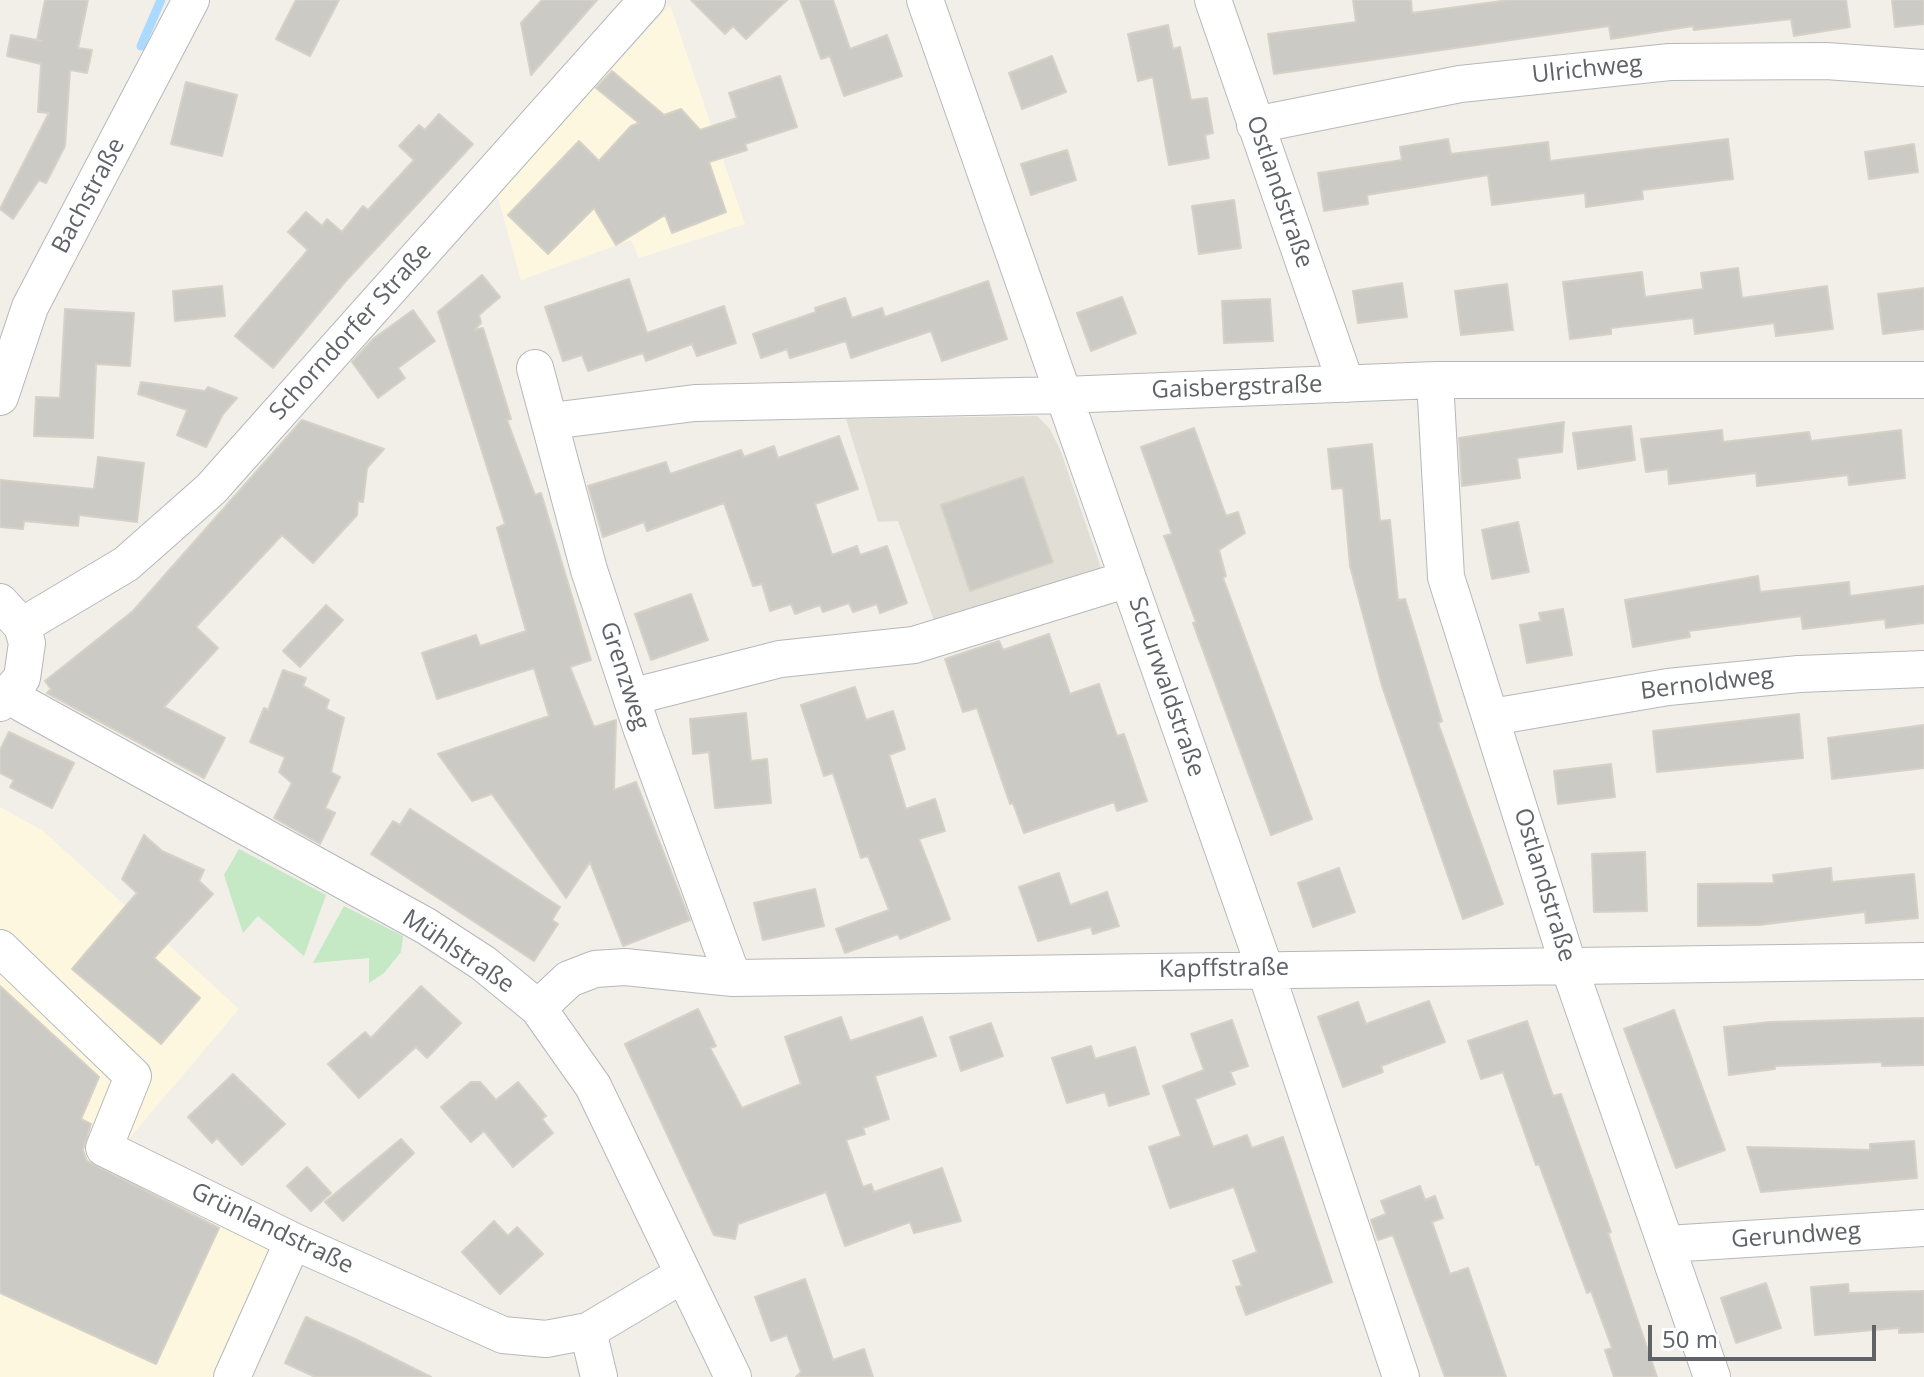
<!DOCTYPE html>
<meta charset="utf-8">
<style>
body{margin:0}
#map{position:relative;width:1924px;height:1377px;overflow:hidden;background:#f1efe8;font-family:"Open Sans",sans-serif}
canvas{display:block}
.scale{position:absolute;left:1648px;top:1325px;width:228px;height:36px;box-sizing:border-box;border:4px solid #5f6368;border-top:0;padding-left:10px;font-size:24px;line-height:28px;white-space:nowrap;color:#5f6368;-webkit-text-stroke:6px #fff;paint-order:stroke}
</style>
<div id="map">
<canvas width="1924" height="1377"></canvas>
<div class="scale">50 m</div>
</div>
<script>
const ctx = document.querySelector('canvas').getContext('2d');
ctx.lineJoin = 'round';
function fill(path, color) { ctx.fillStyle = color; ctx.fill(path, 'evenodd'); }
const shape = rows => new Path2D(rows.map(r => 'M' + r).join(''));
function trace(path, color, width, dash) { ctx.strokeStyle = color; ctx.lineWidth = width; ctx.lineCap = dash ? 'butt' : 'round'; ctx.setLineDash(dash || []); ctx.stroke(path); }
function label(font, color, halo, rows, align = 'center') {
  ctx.font = font + ' "Open Sans",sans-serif'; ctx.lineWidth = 8; ctx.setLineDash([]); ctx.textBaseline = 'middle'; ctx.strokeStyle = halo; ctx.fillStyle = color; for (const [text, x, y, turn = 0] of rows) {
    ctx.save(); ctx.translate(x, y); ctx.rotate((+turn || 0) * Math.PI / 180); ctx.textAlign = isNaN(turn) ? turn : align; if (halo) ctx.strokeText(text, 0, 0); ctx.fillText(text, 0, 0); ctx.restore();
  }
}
const commercial = shape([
 [670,5,745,224,639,258,631,240,521,280,497,194],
 [0,807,43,831,239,1009,127,1141,314,1230,244,1377,0,1377]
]);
const education = shape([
 [1037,416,1050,429,1061,452,1101,568,935,623,898,521,878,522,846,419]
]);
const green = shape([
 [239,849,326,895,304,956,258,916,243,933,224,875],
 [344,906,403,936,401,952,384,973,369,983,369,958,313,963]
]);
const stream = shape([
 [141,46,161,0]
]);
const building = shape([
 [45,0,88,0,78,48,92,50,87,73,70,70,65,146,46,183,39,180,13,219,0,209,49,113,38,112,41,64,7,56,11,35,42,41,37,40,45,0],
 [296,0,339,0,310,56,276,39,296,0],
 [542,0,597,0,531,75,521,23,542,0],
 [691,0,787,0,746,39,733,26,725,34,691,0],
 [800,0,833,0,850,49,887,35,902,76,844,96,830,56,821,59,800,0],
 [1353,0,1411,0,1412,13,1509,0,1846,0,1850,27,1794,36,1791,19,1694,30,1693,26,1611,39,1609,26,1274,74,1268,34,1356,22,1353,0],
 [1892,0,1924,0,1924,24,1895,27,1892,0],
 [1168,25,1173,49,1180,47,1191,100,1207,98,1213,133,1205,135,1209,158,1169,165,1153,77,1138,81,1128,34,1168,25],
 [1052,56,1066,92,1022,109,1009,73,1052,56],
 [612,71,664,115,681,109,700,130,737,118,729,93,780,76,797,127,745,144,747,150,709,162,726,212,672,233,665,215,616,245,594,208,548,254,508,215,579,141,599,161,631,126,639,123,596,88,612,71],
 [186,82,237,95,222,156,171,144,186,82],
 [439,114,473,144,345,282,273,368,235,336,308,250,288,232,306,212,322,226,327,219,342,232,363,206,368,210,414,160,399,146,419,125,425,130,439,114],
 [1448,139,1451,154,1548,142,1550,161,1728,139,1733,179,1642,190,1643,199,1586,207,1585,193,1492,205,1488,175,1367,195,1368,204,1324,211,1318,173,1402,160,1400,147,1448,139],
 [1914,144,1918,172,1869,179,1865,152,1914,144],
 [1067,150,1076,180,1031,195,1021,164,1067,150],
 [1234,200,1241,248,1199,254,1192,206,1234,200],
 [1738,268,1742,298,1827,286,1833,329,1776,336,1774,323,1695,334,1693,318,1611,328,1611,334,1570,339,1563,282,1642,272,1645,297,1703,289,1701,273,1738,268],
 [482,275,500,297,479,315,481,323,474,330,483,328,511,419,507,420,535,495,541,493,591,660,570,667,594,727,616,720,614,790,636,782,690,920,623,946,590,862,566,898,492,794,472,801,438,754,549,716,534,668,437,699,422,653,476,635,480,646,526,631,497,528,505,524,438,312,482,275],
 [629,279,647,333,724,306,736,343,697,356,692,344,646,361,643,353,588,371,582,355,563,361,545,307,629,279],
 [988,281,1007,339,942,361,931,331,851,358,846,341,790,358,787,349,761,358,753,334,816,312,815,308,845,298,852,318,882,308,885,317,988,281],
 [1402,283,1407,317,1358,323,1353,291,1402,283],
 [1507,284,1513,330,1461,335,1455,291,1507,284],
 [222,286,225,316,175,321,173,291,222,286],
 [1924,288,1924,329,1883,334,1878,294,1924,288],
 [1122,297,1136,333,1091,351,1077,313,1122,297],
 [1270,299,1273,341,1224,343,1222,301,1270,299],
 [65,309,134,313,130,366,96,364,93,438,34,436,36,397,60,398,65,309],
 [413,310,435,341,398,368,405,378,378,398,352,362,373,339,413,310],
 [141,382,205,391,208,387,237,398,223,414,206,447,177,435,187,410,138,394,141,382],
 [302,420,384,449,367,468,363,502,358,501,357,515,313,563,282,535,196,627,218,648,164,707,225,738,204,778,47,693,51,689,45,681,133,611,302,420],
 [1564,422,1562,452,1517,458,1520,478,1462,486,1459,438,1564,422],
 [1631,426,1635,460,1578,469,1573,433,1631,426],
 [1194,428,1226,516,1238,512,1245,533,1219,550,1226,576,1223,578,1312,819,1271,835,1193,623,1196,622,1164,536,1172,534,1141,447,1194,428],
 [1722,430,1723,442,1809,432,1811,441,1901,430,1905,478,1849,485,1848,475,1757,486,1756,473,1669,484,1668,469,1646,472,1641,439,1722,430],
 [839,436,858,489,815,504,832,555,857,546,860,555,887,546,907,603,880,613,877,604,853,612,849,603,823,612,820,605,795,614,791,604,770,611,762,584,753,586,724,503,647,531,644,522,603,537,588,486,666,462,670,474,741,450,744,457,774,446,778,458,839,436],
 [1372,444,1380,521,1390,520,1398,600,1405,599,1442,721,1438,723,1503,904,1463,919,1382,686,1350,566,1343,488,1332,489,1328,449,1372,444],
 [98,457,144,463,137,522,79,515,78,526,24,521,23,529,0,527,0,480,94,489,98,457],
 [1023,477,1053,562,970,591,941,505,1023,477],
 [1518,522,1529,572,1492,579,1482,530,1518,522],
 [1758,576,1760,592,1849,582,1850,596,1924,586,1924,623,1886,628,1885,619,1803,629,1801,616,1689,631,1690,637,1633,647,1625,600,1758,576],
 [691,594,708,640,651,660,635,614,691,594],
 [326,605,343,620,300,667,283,651,326,605],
 [1563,609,1572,655,1527,663,1520,625,1541,621,1539,613,1563,609],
 [1049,634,1070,694,1099,684,1117,736,1124,734,1147,801,1117,811,1114,802,1024,833,1013,803,1010,804,977,708,963,712,945,659,999,641,1003,650,1049,634],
 [283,670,306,678,303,686,329,700,326,709,344,718,331,772,340,777,325,808,335,813,320,844,274,818,292,783,279,772,285,757,250,742,264,708,268,710,283,670],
 [855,687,866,720,893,711,905,749,889,755,906,809,935,799,945,831,919,839,950,919,900,939,898,934,845,953,836,929,889,910,868,856,861,858,833,773,824,776,801,705,855,687],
 [746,713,751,761,767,759,771,803,715,808,709,752,693,754,690,719,746,713],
 [1799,714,1803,758,1657,772,1653,731,1799,714],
 [1924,725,1924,768,1832,779,1828,738,1924,725],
 [9,732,74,763,52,808,10,787,14,780,0,773,0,750,9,732],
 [1611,764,1615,797,1558,804,1554,771,1611,764],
 [410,809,560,907,552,920,558,924,534,961,371,854,393,821,400,825,410,809],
 [144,835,162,851,204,870,199,881,213,894,154,958,200,998,161,1044,72,969,137,893,122,879,144,835],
 [1645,852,1647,911,1594,912,1592,854,1645,852],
 [1339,868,1355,912,1313,927,1298,883,1339,868],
 [1831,868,1832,882,1914,874,1918,918,1866,923,1865,912,1759,925,1698,926,1698,884,1774,883,1773,875,1831,868],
 [1059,873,1070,905,1107,892,1119,926,1093,934,1091,927,1038,941,1019,887,1059,873],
 [815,889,824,926,763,940,754,903,815,889],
 [0,986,99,1077,81,1119,91,1124,83,1150,87,1161,219,1228,156,1364,0,1293,0,986],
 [421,986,461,1023,427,1058,416,1047,359,1098,328,1064,365,1032,371,1038,421,986],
 [1429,1001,1445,1042,1381,1066,1383,1072,1343,1087,1318,1017,1358,1002,1366,1024,1429,1001],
 [698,1009,716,1046,710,1048,742,1108,801,1084,785,1037,841,1017,850,1041,922,1017,936,1056,875,1076,889,1119,863,1128,865,1134,846,1140,863,1187,871,1184,874,1192,942,1168,961,1221,914,1233,910,1222,845,1246,826,1192,738,1224,735,1239,714,1235,625,1044,698,1009],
 [1674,1010,1725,1150,1676,1168,1624,1029,1674,1010],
 [1924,1018,1924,1065,1882,1066,1882,1062,1775,1066,1775,1069,1729,1075,1724,1027,1770,1022,1924,1018],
 [1232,1020,1248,1066,1230,1072,1235,1084,1195,1099,1213,1147,1247,1135,1252,1148,1283,1137,1332,1282,1246,1315,1236,1287,1242,1286,1233,1261,1257,1252,1234,1187,1170,1208,1149,1147,1181,1136,1163,1086,1204,1070,1191,1034,1232,1020],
 [1527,1021,1553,1096,1561,1094,1611,1232,1608,1233,1657,1377,1614,1377,1605,1350,1612,1348,1591,1291,1587,1293,1539,1164,1536,1165,1503,1072,1481,1079,1468,1041,1527,1021],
 [991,1023,1003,1056,961,1071,950,1037,991,1023],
 [1091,1046,1095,1059,1135,1047,1149,1094,1109,1106,1105,1092,1067,1103,1052,1058,1091,1046],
 [233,1074,285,1124,242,1165,217,1138,212,1143,188,1117,233,1074],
 [471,1082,480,1082,496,1100,518,1082,546,1116,542,1119,553,1133,513,1167,484,1131,471,1142,441,1107,471,1082],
 [401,1139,414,1153,343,1221,325,1202,401,1139],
 [1914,1141,1917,1178,1761,1192,1747,1147,1870,1150,1870,1144,1914,1141],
 [307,1167,331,1193,311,1211,287,1186,307,1167],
 [1420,1186,1425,1200,1435,1196,1443,1218,1432,1222,1450,1274,1468,1268,1506,1377,1445,1377,1393,1235,1378,1240,1371,1220,1386,1214,1381,1201,1420,1186],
 [494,1221,508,1236,517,1227,543,1254,500,1294,462,1252,494,1221],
 [805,1279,833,1360,864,1349,873,1377,796,1377,801,1372,787,1335,771,1341,755,1297,805,1279],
 [1766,1283,1781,1328,1736,1343,1721,1298,1766,1283],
 [1848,1284,1849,1293,1924,1291,1924,1332,1899,1333,1899,1328,1815,1335,1811,1287,1848,1284],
 [306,1317,353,1338,431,1377,315,1377,285,1363,306,1317]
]);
const minor = shape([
 [925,0,1265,969,1401,1377],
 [1213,0,1346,384],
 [1255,125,1460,84,1670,62,1826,61,1924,68],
 [535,368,589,570,642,730,733,978],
 [1435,380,1446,577,1568,964,1712,1377],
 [0,397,30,307,191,0],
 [551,421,695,403,1064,395,1435,380,1924,380],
 [0,602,22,626,27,643,22,678,0,703],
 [22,626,126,564,211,489,647,0],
 [12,693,23,704,426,926,483,963,538,1008,593,1086,733,1377],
 [631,697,780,659,914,645,1128,579],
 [1492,717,1668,687,1799,674,1924,669],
 [0,948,133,1076,104,1148,293,1241,503,1335,546,1339,588,1331,682,1275],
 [538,1008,569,979,595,969,625,967,733,978,1924,961],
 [1667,1244,1924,1228],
 [588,1331,599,1377],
 [232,1377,293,1241]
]);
const streetNames = [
 ["Ulrichweg",1587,70,-6],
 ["Ostlandstraße",1279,192,71],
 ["Bachstraße",89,196,-62],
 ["Schorndorfer Straße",351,332,-48],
 ["Gaisbergstraße",1237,388,-2],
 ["Grenzweg",624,676,72],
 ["Bernoldweg",1707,684,-7],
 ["Schurwaldstraße",1166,687,71],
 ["Ostlandstraße",1544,885,73],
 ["Mühlstraße",458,952,34],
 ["Kapffstraße",1224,969,-1],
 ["Grünlandstraße",272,1229,26],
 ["Gerundweg",1796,1236,-4]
];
fill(commercial, '#fef7e0');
fill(education, '#e1ded6');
fill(green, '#c5e8c5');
trace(stream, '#aadaff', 9);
fill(building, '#cccac5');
trace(building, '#d6d1c6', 2);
trace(minor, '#b5b8bc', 38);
trace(minor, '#fff', 36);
label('24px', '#5f6368', '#fff', streetNames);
</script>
